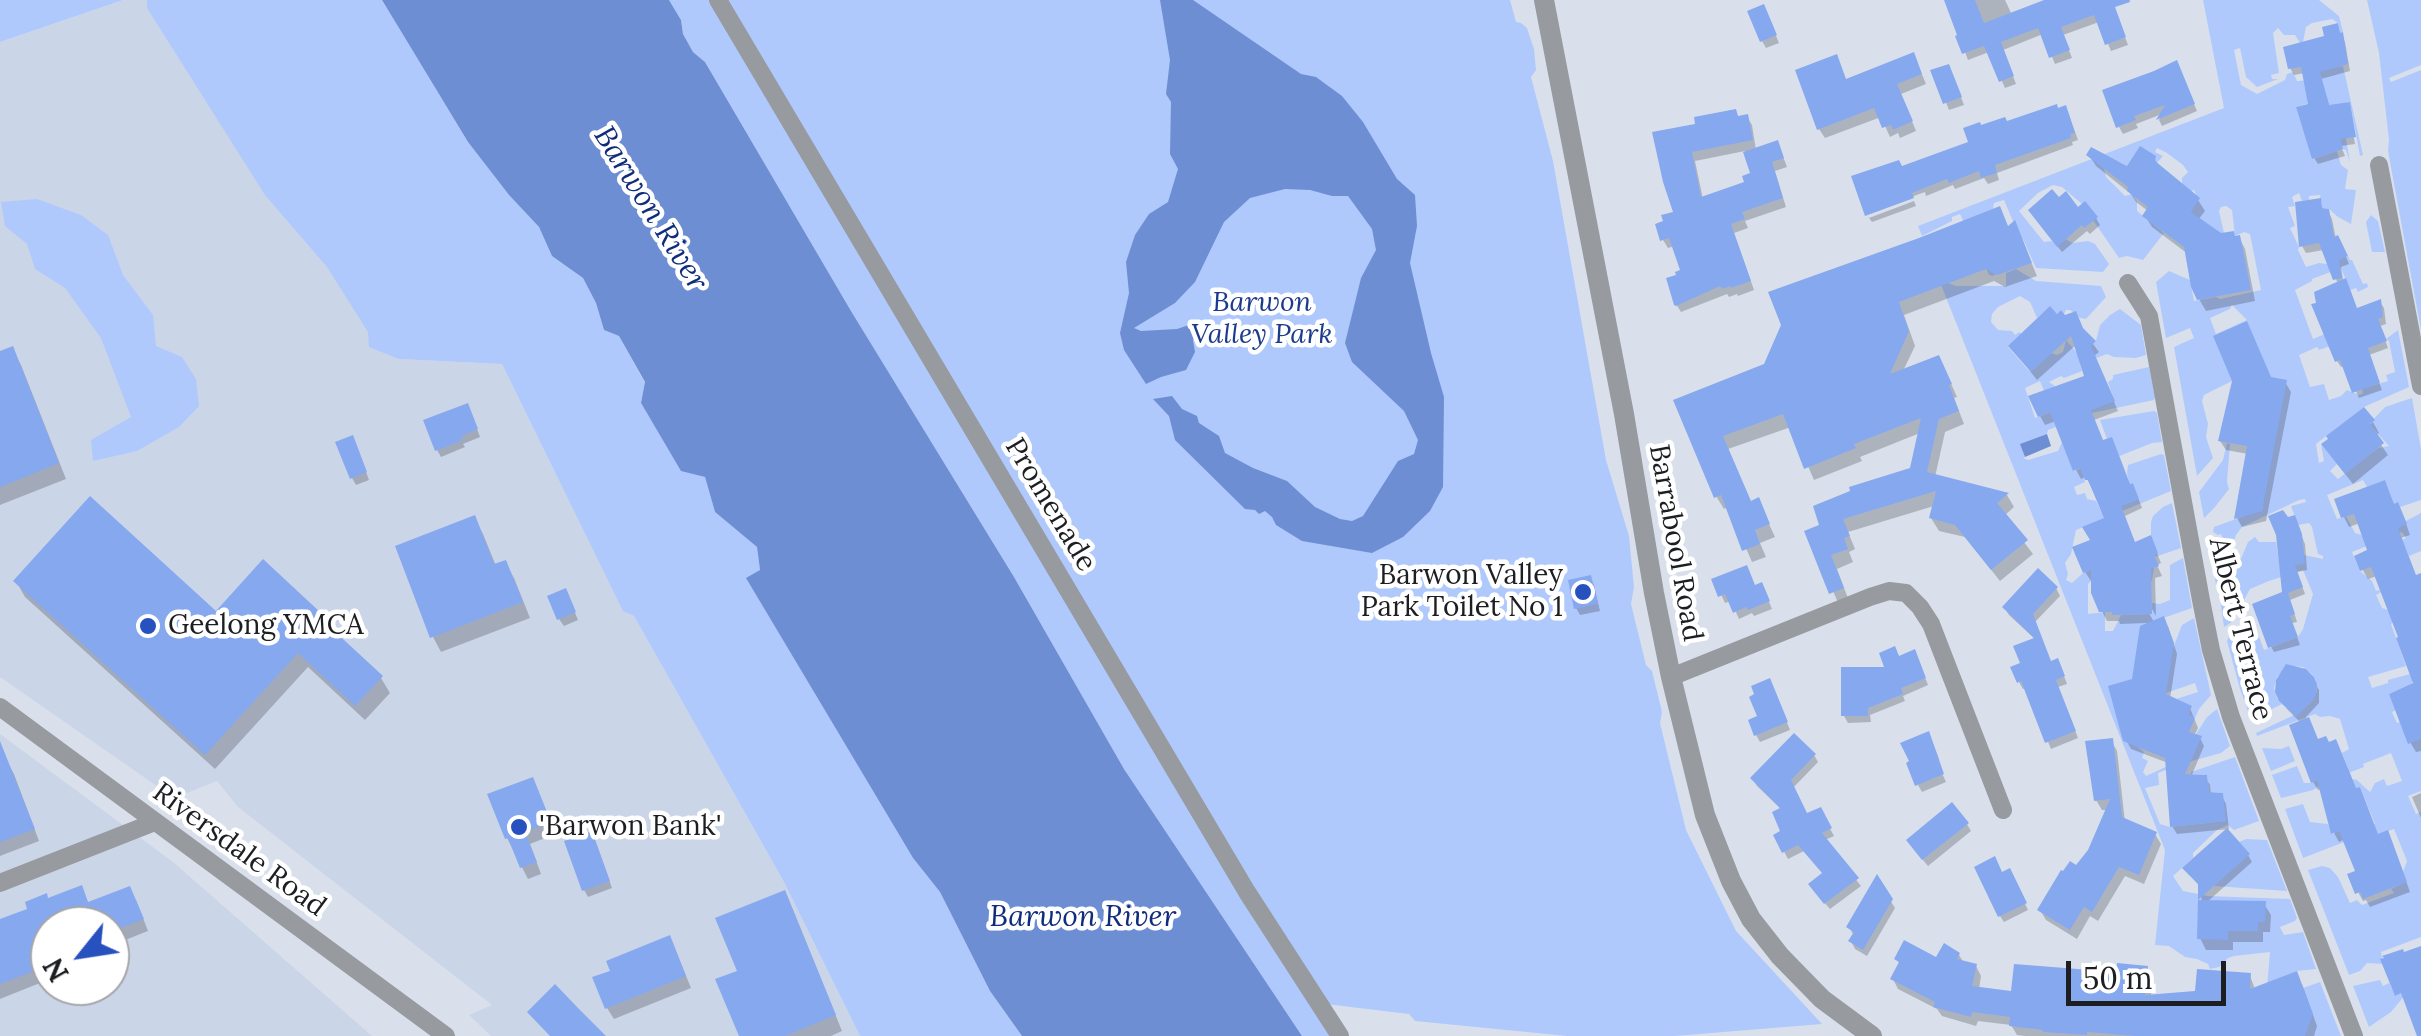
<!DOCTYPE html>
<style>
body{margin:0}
#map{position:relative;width:2421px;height:1036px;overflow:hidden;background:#d9e0ec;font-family:Lora,serif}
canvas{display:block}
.north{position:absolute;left:30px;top:906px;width:100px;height:100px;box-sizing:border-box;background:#fff;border:2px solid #a4a5a7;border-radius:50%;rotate:240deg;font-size:28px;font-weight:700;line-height:40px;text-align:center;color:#1c1e22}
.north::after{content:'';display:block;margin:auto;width:35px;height:45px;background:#2751bf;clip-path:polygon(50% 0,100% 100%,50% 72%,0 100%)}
.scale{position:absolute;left:2066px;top:961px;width:160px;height:45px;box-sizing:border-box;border:5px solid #1c1e22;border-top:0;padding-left:12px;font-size:30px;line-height:35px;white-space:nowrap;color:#1c1e22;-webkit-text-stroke:8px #fff;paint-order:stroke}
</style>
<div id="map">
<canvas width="2421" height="1036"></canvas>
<div class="north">N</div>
<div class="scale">50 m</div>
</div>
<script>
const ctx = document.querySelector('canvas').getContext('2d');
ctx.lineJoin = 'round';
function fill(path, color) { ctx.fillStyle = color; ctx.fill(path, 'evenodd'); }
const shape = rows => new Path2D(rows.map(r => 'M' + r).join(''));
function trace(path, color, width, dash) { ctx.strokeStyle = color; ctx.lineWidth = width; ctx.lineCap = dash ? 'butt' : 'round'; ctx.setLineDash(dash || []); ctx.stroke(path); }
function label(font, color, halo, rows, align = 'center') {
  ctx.font = font + ' Lora,serif'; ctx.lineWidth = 9; ctx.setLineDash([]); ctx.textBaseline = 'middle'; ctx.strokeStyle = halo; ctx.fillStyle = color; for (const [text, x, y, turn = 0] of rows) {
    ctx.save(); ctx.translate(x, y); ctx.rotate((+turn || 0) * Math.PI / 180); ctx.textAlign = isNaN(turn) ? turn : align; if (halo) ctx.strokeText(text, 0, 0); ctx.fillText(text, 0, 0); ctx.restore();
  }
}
const built = shape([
 [123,0,152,0,399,359,502,364,623,610,634,616,784,882,860,1036,491,1036,469,1015,492,1005,238,807,217,781,174,798,0,677,0,42],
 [0,734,173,862,372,1036,0,1036],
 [50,926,110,926,110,986,50,986]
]);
const green = shape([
 [0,0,123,0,0,42],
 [147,0,382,0,468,142,509,195,539,227,552,256,583,278,596,303,604,330,619,336,645,383,641,403,681,470,705,477,715,512,757,547,760,570,747,579,913,858,940,892,990,991,1022,1036,860,1036,784,882,634,616,623,611,502,364,399,359,369,347,368,332,327,267,265,195,147,8],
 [669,0,1510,0,1516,22,1521,23,1527,28,1534,49,1536,70,1531,77,1553,161,1606,460,1629,536,1634,587,1631,604,1646,665,1652,671,1662,712,1660,723,1686,830,1736,931,1822,1024,1675,1036,1567,1036,1415,1021,1409,1014,1309,1002,1332,1036,1302,1036,1124,769,1014,577,851,311,705,62,693,52,683,34,681,20],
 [2203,0,2319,0,2339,16,2343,32,2340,33,2338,23,2332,19,2312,23,2306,27,2303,42,2300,43,2295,35,2284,35,2278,28,2273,33,2279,73,2271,75,2272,79,2278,79,2257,87,2246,77,2240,48,2234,50,2241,85,2257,94,2285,80,2287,74,2293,72,2297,81,2312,80,2312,72,2343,66,2363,155,2360,156,2350,102,2340,104,2350,162,2346,150,2343,149,2340,140,2341,133,2326,98,2296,107,2313,159,2337,151,2341,165,2348,170,2345,189,2356,190,2351,224,2338,217,2329,209,2322,208,2320,195,2309,196,2309,200,2302,201,2299,193,2292,197,2295,206,2288,207,2295,226,2290,228,2299,247,2298,250,2306,267,2319,263,2327,264,2348,256,2350,260,2352,260,2363,284,2367,283,2368,287,2358,292,2356,288,2350,290,2341,268,2312,279,2312,281,2295,290,2313,339,2327,333,2361,335,2319,350,2317,347,2299,355,2310,387,2324,384,2329,400,2341,396,2347,390,2359,395,2363,393,2362,389,2388,381,2386,375,2395,372,2389,341,2386,339,2398,330,2409,387,2364,407,2316,444,2319,463,2324,461,2321,444,2337,464,2330,471,2338,479,2378,448,2389,446,2369,424,2385,407,2412,398,2421,449,2421,500,2400,507,2398,503,2394,504,2385,480,2367,487,2363,480,2327,495,2337,519,2346,516,2355,533,2362,535,2406,521,2421,513,2421,551,2409,556,2402,540,2406,538,2402,532,2352,552,2360,571,2372,581,2376,591,2380,590,2381,592,2376,595,2382,608,2388,610,2394,622,2391,624,2406,666,2368,677,2372,688,2388,683,2388,680,2421,671,2411,684,2389,694,2396,710,2392,712,2397,723,2400,722,2421,739,2421,791,2408,796,2416,814,2421,812,2421,937,2381,952,2383,964,2367,963,2360,971,2349,975,2308,870,2322,866,2330,868,2338,877,2350,903,2357,900,2362,905,2394,893,2391,889,2406,882,2403,872,2407,861,2394,829,2367,838,2365,834,2303,858,2285,809,2303,804,2310,822,2328,824,2332,834,2356,824,2360,831,2375,824,2360,787,2340,794,2352,779,2357,780,2370,792,2375,783,2384,779,2387,786,2402,781,2391,753,2363,764,2364,767,2320,784,2320,786,2313,790,2281,798,2272,775,2297,766,2304,783,2310,783,2348,768,2342,753,2349,749,2340,719,2330,716,2320,717,2315,714,2257,736,2256,733,2294,715,2296,709,2307,706,2312,701,2317,691,2316,680,2312,674,2303,667,2292,666,2285,669,2277,677,2274,688,2277,698,2282,704,2266,712,2259,720,2252,722,2240,689,2227,641,2229,636,2252,618,2264,650,2298,637,2303,629,2313,594,2303,570,2269,581,2250,589,2232,622,2224,627,2220,599,2228,590,2248,542,2255,537,2259,542,2276,542,2280,568,2304,563,2304,555,2323,559,2323,556,2318,554,2312,527,2309,523,2298,525,2291,506,2306,502,2305,499,2299,500,2242,527,2236,535,2223,573,2216,585,2210,547,2219,545,2223,539,2221,534,2218,535,2213,532,2214,527,2263,509,2263,504,2232,381,2204,395,2202,401,2208,424,2206,437,2213,458,2197,476,2174,347,2194,338,2190,328,2166,338,2156,282,2169,271,2190,280,2194,301,2216,297,2220,299,2261,290,2250,234,2244,232,2235,236,2232,210,2226,206,2221,207,2219,211,2224,233,2222,234,2179,215,2195,200,2196,194,2194,190,2189,192,2182,187,2182,178,2188,172,2183,165,2167,153,2157,148,2155,152,2163,156,2157,163,2127,166,2118,161,2108,164,2104,168,2106,177,2125,196,2132,194,2137,202,2137,211,2164,233,2143,260,2127,256,2119,258,2082,204,2062,187,2053,185,2038,193,2019,211,2044,242,2052,241,2057,246,2066,239,2072,243,2088,241,2095,244,2109,264,2103,272,2036,268,2023,239,2021,240,2004,200,1994,203,1993,209,1974,217,1996,274,1993,276,1989,275,1960,214,1952,217,1952,221,1922,236,1918,226,2224,108],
 [2232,305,2247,320,2216,334,2210,318,2230,309],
 [2367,0,2421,0,2421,65,2389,78,2391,82,2421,70,2421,330,2388,151,2389,140,2379,53],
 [37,199,81,215,108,235,123,275,153,315,156,346,182,357,196,379,199,406,179,427,137,451,93,461,91,440,131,417,101,338,65,288,35,269,27,244,5,226,1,202],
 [2371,215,2378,221,2385,252,2372,252,2366,222],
 [1936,260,1948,283,1956,286,2006,286,2006,273,2016,269,2036,281,2101,286,2106,297,2086,319,2080,318,2070,310,2066,310,2064,314,2061,310,2057,314,2050,307,2037,318,2030,302,2020,296,1998,307,1992,314,1991,322,1998,330,2012,331,2015,335,2019,332,2022,334,2008,347,2030,372,2051,353,2057,355,2063,352,2066,340,2079,355,2096,341,2100,325,2110,315,2120,309,2141,325,2146,355,2136,358,2114,357,2107,354,2080,364,2082,371,2064,378,2061,376,2049,382,2058,388,2048,401,2040,381,2025,388,2035,418,2051,412,2055,423,2114,400,2108,382,2113,379,2113,375,2149,367,2155,397,2154,400,2092,413,2048,430,2047,434,2021,444,2025,457,2023,458,2028,460,2058,451,2062,442,2074,471,2118,454,2107,439,2100,420,2154,411,2157,413,2162,442,2152,443,2082,471,2085,482,2074,487,2077,495,2085,493,2087,499,2096,501,2102,513,2139,499,2133,483,2129,484,2127,473,2128,465,2161,454,2164,455,2171,491,2076,530,2071,554,2065,563,2068,574,2066,580,2072,583,2083,573,2099,567,2154,568,2152,581,2112,582,2092,580,2088,584,2088,614,2105,612,2105,631,2113,631,2121,615,2151,614,2152,603,2160,604,2170,600,2170,565,2183,558,2192,608,2146,624,2153,643,2173,648,2182,625,2194,618,2211,695,2199,709,2195,718,2188,715,2191,706,2176,699,2198,692,2195,683,2163,694,2138,747,2144,752,2142,758,2148,761,2143,772,2146,776,2170,765,2196,734,2207,717,2217,709,2230,746,2221,753,2181,764,2158,773,2159,785,2145,788,2160,824,2170,827,2225,821,2223,793,2209,792,2207,775,2191,774,2191,772,2235,757,2259,821,2234,830,2228,825,2217,830,2193,853,2193,858,2173,876,2183,891,2208,896,2290,899,2297,918,2295,921,2280,927,2284,935,2303,932,2316,969,2297,971,2277,979,2305,994,2303,988,2320,982,2341,1036,2263,1036,2270,952,2234,956,2228,958,2219,967,2210,969,2208,964,2197,959,2185,957,2169,946,2155,945,2165,850,1932,262],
 [2227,443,2230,444,2227,482,2229,489,2215,507,2204,518,2199,492,2223,460],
 [2172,503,2181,548,2155,557,2151,535,2151,522,2153,516,2163,507],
 [2289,746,2295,761,2271,771,2262,748,2281,749],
 [2246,839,2267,840,2287,891,2214,886,2249,854,2239,842],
 [2380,980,2383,986,2389,983,2395,995,2411,988,2391,1012,2369,1027,2353,986]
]);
const water = shape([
 [382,0,669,0,681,20,683,34,693,52,705,62,851,311,1014,577,1124,769,1302,1036,1022,1036,990,991,940,892,913,858,746,578,760,570,757,547,715,512,705,477,681,471,641,403,645,382,619,336,604,330,596,303,583,278,552,256,539,227,509,195,468,142],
 [1160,0,1193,0,1301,74,1316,77,1342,96,1363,122,1397,179,1415,195,1417,226,1410,263,1431,353,1444,397,1443,487,1430,511,1403,537,1372,553,1302,541,1276,525,1272,517,1265,511,1259,514,1255,510,1245,509,1175,440,1169,416,1153,399,1172,396,1182,409,1197,416,1199,423,1219,436,1225,453,1253,468,1287,481,1315,507,1340,519,1352,521,1363,516,1398,461,1414,454,1418,440,1404,411,1352,362,1345,343,1361,278,1376,250,1372,229,1348,196,1332,196,1310,190,1285,189,1250,198,1224,222,1195,282,1175,303,1134,328,1141,331,1177,329,1192,324,1198,333,1193,340,1195,352,1186,370,1161,377,1146,384,1124,350,1120,333,1129,293,1126,262,1135,235,1149,214,1168,202,1178,169,1170,154,1171,102,1166,94,1170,60],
 [2047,434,2051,446,2025,457,2020,444]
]);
const shadow = shape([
 [1946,0,2005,0,2012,15,2051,0,2131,0,2114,7,2128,45,2111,51,2099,22,2063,35,2072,58,2055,64,2043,34,2003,50,2016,84,2005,88,1989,52,1968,60],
 [1767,14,1779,43,1766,48,1762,41],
 [2337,26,2345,42,2350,71,2321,79,2330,108,2349,105,2351,109,2349,109,2355,144,2341,146,2345,156,2318,164,2314,158,2310,106,2305,73,2294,75,2290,68,2327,38],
 [1918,65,1926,84,1901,94,1916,131,1900,138,1898,133,1890,137,1881,117,1825,138,1819,129,1846,81],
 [2180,70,2197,111,2162,126,2159,120,2162,114,2136,124,2138,128,2123,134,2119,127],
 [1934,72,1952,74,1964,105,1949,110],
 [2069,115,2078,140,2072,142,2073,145,1997,173,1999,180,1988,184,1984,178,1955,189,1953,185,1926,196,1925,192,1867,213,1902,169,1971,143,2006,124],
 [1747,117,1752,125,1756,150,1781,151,1787,167,1775,171,1786,207,1745,221,1748,228,1734,233,1754,290,1738,296,1737,294,1729,297,1727,294,1681,312,1676,304,1684,272,1675,246,1668,248,1663,240,1676,213,1655,134],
 [1745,151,1753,174,1747,183,1703,199,1695,161],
 [2089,155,2128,169,2154,158,2160,169,2198,200,2205,211,2198,220,2221,236,2239,237,2245,249,2255,301,2206,311,2199,299,2188,254,2152,227,2145,216,2148,211,2136,202,2131,194,2096,166],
 [1914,201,1916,206,1872,222,1869,218],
 [2319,201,2324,211,2328,211,2332,219,2336,239,2341,245,2349,264,2341,267,2343,279,2357,311,2380,302,2384,308,2386,324,2380,326,2388,348,2369,355,2382,390,2359,398,2345,366,2341,367,2337,361,2338,284,2324,250,2306,253,2302,246],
 [2078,210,2096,218,2100,225,2090,234,2087,231,2062,252,2035,217],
 [2015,224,2037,276,2005,287,1994,281,1904,315,1915,346,1903,371,1945,370,1957,397,1954,398,1964,424,1945,432,1935,477,2007,495,2014,507,2004,516,2033,554,2000,581,1965,537,1939,531,1931,518,1934,506,1848,532,1855,549,1849,552,1853,562,1837,569,1849,601,1839,605,1808,532,1912,470,1920,433,1860,457,1862,461,1814,480,1791,427,1728,449,1751,503,1758,500,1775,537,1760,543,1766,557,1752,562,1728,507,1724,509,1716,496,1677,401,1766,366],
 [2084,332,2099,352,2094,356,2118,411,2094,420,2103,443,2137,495,2142,508,2125,516,2135,544,2155,548,2161,563,2157,565,2162,576,2155,578,2156,616,2148,602,2144,604,2154,622,2168,626,2177,654,2170,699,2190,708,2198,728,2194,736,2200,738,2204,746,2191,777,2205,777,2210,785,2211,795,2222,796,2226,804,2229,829,2177,834,2172,826,2168,763,2131,749,2126,740,2143,627,2147,623,2120,624,2119,621,2107,621,2102,611,2094,580,2091,581,2085,572,2094,542,2108,520,2086,477,2081,479,2076,470,2056,421,2045,425,2040,416,2087,377,2076,345,2037,380,2011,347],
 [12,349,21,365,66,479,0,505,0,354],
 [2285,382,2291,392,2266,521,2242,527,2237,518,2248,454,2226,450,2220,441],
 [471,413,480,437,463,444,465,447,441,457,437,450],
 [2373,422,2379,433,2375,436,2388,455,2353,484,2331,456],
 [356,445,369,480,356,485,352,478],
 [2384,483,2395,506,2403,515,2410,535,2401,538,2416,579,2421,576,2421,751,2416,752,2410,742,2415,685,2402,639,2377,576,2368,579,2362,569,2370,552,2360,523,2349,527,2344,517],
 [474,518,483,534,496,566,505,563,514,578,530,618,441,652,433,637],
 [2297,525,2305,544,2307,570,2297,572,2305,594,2290,600,2297,622,2292,623,2300,645,2274,652,2270,645,2284,594],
 [1590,578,1594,585,1600,611,1580,615,1576,608],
 [1714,580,1755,587,1765,592,1772,609,1754,616,1752,613,1739,619,1731,601,1725,603],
 [16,581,216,614,319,614,328,629,381,678,390,693,365,720,308,667,215,769,25,597],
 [2056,588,2060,596,2035,622,2051,664,2061,668,2067,684,2058,687,2078,738,2051,749,2026,688,2023,689,2019,682,2023,665,2036,640,2009,615,2005,608],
 [569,598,578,620,564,626,559,619],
 [1899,659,1918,660,1928,685,1903,696,1905,701,1870,715,1871,722,1848,723,1844,716],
 [2314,682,2319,690,2319,703,2306,717,2318,742,2356,791,2378,836,2392,842,2410,892,2370,907,2366,900,2363,901,2358,892,2358,873,2345,839,2339,842,2334,833,2322,789,2318,790,2313,782,2301,723,2287,709,2277,691],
 [1773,688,1790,730,1760,742,1756,735,1760,717],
 [2111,740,2117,751,2125,822,2155,834,2161,844,2144,884,2125,876,2098,921,2090,916,2077,939,2046,920,2040,910,2090,851,2108,810,2102,810,2096,800],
 [1932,741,1939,759,1936,760,1946,782,1922,792,1918,785],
 [1814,755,1818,762,1793,788,1807,816,1820,810,1834,836,1825,840,1861,886,1830,909,1815,892,1824,874,1804,851,1788,859,1776,836,1783,833,1782,810,1757,786,1753,779],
 [8,763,14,774,39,841,0,856,0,766],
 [538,791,555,834,530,844,541,874,528,879,507,838],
 [2421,793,2421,818,2412,797],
 [1967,824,1971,831,1928,866,1913,848],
 [595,841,612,888,588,897,584,890],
 [2248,855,2252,862,2206,903,2264,904,2271,915,2270,932,2263,932,2263,942,2233,942,2233,950,2206,950,2200,938,2202,903,2200,887,2185,868],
 [2002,874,2013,878,2028,910,2004,922,2000,916],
 [1877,879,1895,908,1867,956,1855,949,1851,941,1854,936,1849,927],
 [81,888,89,904,136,900,148,931,110,946,110,926,50,926,50,979,0,999,0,922],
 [792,908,842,1031,831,1036,741,1036,740,972],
 [675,949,691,988,614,1019,607,1008,613,972],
 [1959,955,1964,963,1976,966,1981,976,1979,989,2013,993,2147,968,2152,978,2151,997,2197,993,2250,976,2255,989,2302,984,2317,1026,2314,1036,2025,1036,2017,1035,2011,1025,1978,1021,1976,1026,1942,1016,1937,1009,1898,989,1893,979,1900,965,1897,959,1937,961]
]);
const building = shape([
 [1944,0,1975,0,1984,23,2044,0,2129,0,2130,2,2115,7,2126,37,2105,45,2094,15,2061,27,2070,50,2049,58,2038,28,2001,42,2014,76,1999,82,1984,46,1962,54,1955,36,1957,35],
 [1764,4,1777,35,1760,42,1747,11],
 [2338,23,2340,33,2343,32,2348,64,2320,72,2329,105,2350,102,2356,137,2340,139,2343,149,2312,159,2296,107,2308,104,2301,67,2288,69,2283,47,2324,36,2322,27],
 [1914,52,1922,74,1897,84,1913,121,1893,130,1891,125,1882,128,1874,108,1817,130,1795,70,1837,54,1846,79],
 [2177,60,2195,104,2156,120,2165,105,2134,116,2136,120,2116,128,2102,90,2154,71],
 [1949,64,1962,97,1943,104,1930,70],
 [2057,104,2058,108,2066,105,2075,133,2070,134,2071,138,1995,165,1997,173,1981,178,1979,171,1949,183,1947,179,1912,193,1914,198,1865,216,1851,176,1899,160,1902,166,1968,142,1963,128,1980,122,1981,125,2005,117,2007,121],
 [1736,109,1738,116,1748,114,1753,140,1692,152,1701,197,1744,182,1742,176,1750,173,1743,152,1778,140,1784,158,1772,162,1783,198,1742,212,1745,219,1731,224,1751,281,1731,288,1730,286,1722,289,1720,286,1676,306,1674,305,1666,278,1676,275,1675,272,1680,270,1669,238,1660,241,1655,224,1663,221,1661,215,1673,212,1663,182,1652,132,1695,124,1694,117],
 [2140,146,2156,156,2155,161,2200,198,2191,212,2221,233,2234,231,2235,236,2240,235,2251,290,2197,300,2191,287,2184,247,2142,216,2148,207,2127,191,2128,187,2086,155,2091,147,2127,166],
 [2052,189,2059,197,2066,191,2078,207,2085,201,2098,217,2084,228,2082,225,2057,247,2028,210],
 [2321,198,2322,208,2329,209,2334,237,2338,235,2348,256,2339,260,2342,278,2333,280,2319,243,2299,247,2295,202],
 [2000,206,2008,226,2015,220,2032,263,1997,275,1986,269,1899,302,1909,331,1890,374,1939,355,1952,384,1949,385,1959,411,1939,419,1927,472,2009,493,1997,503,2028,540,1991,570,1955,525,1929,518,1936,491,1843,519,1850,536,1844,538,1848,549,1831,555,1844,588,1829,594,1804,531,1819,525,1813,506,1850,491,1849,487,1910,468,1921,418,1854,444,1856,448,1804,469,1783,414,1723,436,1751,501,1759,497,1770,524,1755,530,1760,544,1742,551,1721,495,1714,498,1673,400,1764,364,1781,325,1768,292,1919,238],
 [2346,278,2357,308,2381,299,2383,317,2378,319,2387,341,2368,348,2380,383,2352,393,2340,360,2335,362,2311,304,2316,303,2314,292],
 [2050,306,2057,314,2061,310,2065,315,2076,311,2083,328,2096,341,2091,346,2115,401,2091,410,2103,440,2112,437,2130,484,2133,483,2139,499,2121,506,2135,542,2151,535,2158,553,2154,555,2159,566,2151,569,2152,614,2112,615,2112,612,2099,612,2091,593,2091,570,2083,573,2072,547,2090,540,2082,527,2104,518,2088,480,2085,480,2080,468,2073,471,2050,412,2038,417,2028,396,2084,376,2071,336,2031,372,2008,346],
 [2247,321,2271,377,2287,380,2262,511,2234,519,2247,446,2218,441,2232,381,2213,336],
 [13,346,59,463,0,487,0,351],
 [468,403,478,429,461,436,463,440,435,451,423,420],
 [2364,407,2375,420,2370,424,2384,443,2345,474,2321,444,2328,439,2326,436],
 [353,435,367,472,350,479,335,442],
 [2385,480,2394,504,2398,502,2407,524,2398,528,2416,575,2421,573,2421,739,2408,744,2389,694,2413,683,2396,638,2398,637,2371,567,2360,571,2354,556,2367,550,2354,514,2341,518,2334,499],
 [90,496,216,611,263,559,321,613,318,616,383,676,355,706,298,653,205,755,13,581],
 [2283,510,2288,517,2295,515,2302,534,2305,563,2295,565,2303,587,2288,593,2295,614,2290,616,2298,637,2268,648,2252,604,2282,592,2276,535,2268,516],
 [475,515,494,564,506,560,523,602,430,638,395,546],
 [1747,565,1755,585,1762,582,1770,601,1748,610,1746,607,1733,613,1725,594,1718,597,1711,579],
 [2038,568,2058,587,2033,614,2051,661,2058,658,2065,676,2056,680,2076,731,2045,743,2021,681,2017,683,2010,667,2020,663,2013,646,2034,638,2002,607],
 [1591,575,1598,604,1574,609,1568,580],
 [566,588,576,612,557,620,547,596],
 [2164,616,2174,643,2166,694,2192,706,2188,714,2195,718,2189,732,2202,736,2185,774,2207,775,2209,792,2223,793,2226,821,2170,827,2165,758,2123,741,2108,686,2132,679,2140,626],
 [1895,646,1899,656,1915,649,1926,678,1901,688,1903,694,1868,708,1868,716,1841,716,1841,667,1884,667,1879,653],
 [2286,664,2306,669,2314,677,2317,684,2316,695,2312,701,2296,717,2279,701,2275,692,2276,680],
 [1770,678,1788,722,1754,736,1748,720,1757,716,1749,697,1754,694,1751,686],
 [2309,717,2318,739,2326,736,2329,742,2336,739,2356,788,2360,787,2378,834,2388,830,2407,882,2363,899,2360,892,2355,894,2347,874,2355,871,2339,831,2331,834,2317,780,2311,783,2289,725],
 [1929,731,1944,774,1915,786,1906,763,1909,761,1900,743],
 [1794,733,1816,754,1791,780,1807,813,1821,807,1832,828,1822,833,1859,878,1824,904,1808,884,1822,873,1798,845,1782,853,1773,835,1780,831,1772,812,1780,808,1750,778],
 [2113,738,2122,817,2157,832,2139,875,2119,867,2092,912,2084,907,2070,930,2037,910,2061,870,2063,871,2070,861,2076,865,2088,850,2110,799,2094,801,2085,741],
 [0,741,35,829,0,842],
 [533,777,551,822,525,832,537,862,520,868,508,838,505,839,487,794],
 [1952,802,1969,823,1922,860,1906,840],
 [2227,828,2250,854,2198,900,2198,884,2182,868],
 [592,831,610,881,582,891,564,841],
 [1995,856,2002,872,2010,868,2027,903,1998,917,1974,867],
 [1877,874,1893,899,1863,950,1848,941,1854,932,1846,927],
 [82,885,88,902,130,886,144,919,110,932,110,926,50,926,50,965,0,984,0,919,27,909,25,902,47,893,48,898],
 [785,890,836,1015,785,1036,739,1036,715,979,737,971,715,918],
 [2198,900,2266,901,2265,922,2258,922,2258,931,2228,931,2228,940,2197,939],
 [670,935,686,976,605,1009,592,977,610,971,606,961],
 [1904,940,1936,957,1944,943,1960,953,1957,959,1977,964,1972,986,2011,991,2014,964,2116,972,2117,963,2148,966,2145,995,2195,991,2197,969,2251,973,2250,989,2297,971,2313,1014,2305,1036,2135,1036,2087,1032,2087,1035,2043,1032,2043,1030,2009,1026,2010,1017,1972,1012,1971,1017,1933,1007,1935,1002,1890,979,1899,962,1894,959],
 [2421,946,2421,1036,2417,1036,2401,993,2395,996,2380,959,2384,958,2382,956,2403,949,2404,952],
 [555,984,578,1008,606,1036,550,1036,527,1012]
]);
const minor = shape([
 [718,0,1247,892,1340,1036],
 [2379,165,2421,386],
 [2128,283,2149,316,2201,600,2211,650,2231,717,2354,1036],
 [1671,677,1870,597,1889,591,1906,593,1920,607,1931,624,2003,810],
 [0,707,446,1036],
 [0,883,155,822]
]);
const tertiary = shape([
 [1544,0,1624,414,1654,593,1671,677,1705,815,1731,881,1751,919,1780,956,1822,999,1872,1036]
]);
const markers = [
 [1583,592,10,"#2751bf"],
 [148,626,10,"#2751bf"],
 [519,827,10,"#2751bf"]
];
const parkNames = [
 ["Barwon",1262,303],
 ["Valley Park",1262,335]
];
const streetNames = [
 ["Promenade",1050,505,59],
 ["Barrabool Road",1675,543,80],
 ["Albert Terrace",2240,629,76],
 ["Riversdale Road",239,850,36]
];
const poiNames = [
 ["Barwon Valley",1563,576,"right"],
 ["Park Toilet No 1",1563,608,"right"],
 ["Geelong YMCA",168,626],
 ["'Barwon Bank'",539,827]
];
const waterNames = [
 ["Barwon River",650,209,58],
 ["Barwon River",1083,917]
];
fill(built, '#cbd5e8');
fill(green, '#b0c9fc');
fill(water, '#6e8ed3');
fill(shadow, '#0003');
fill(building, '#86a8ef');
trace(minor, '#979a9f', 18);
trace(tertiary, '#979a9f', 20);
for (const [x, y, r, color] of markers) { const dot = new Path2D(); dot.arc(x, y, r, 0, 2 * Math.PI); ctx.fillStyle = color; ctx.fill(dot); trace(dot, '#fff', 4); }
label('italic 28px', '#1d3b8d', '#fff', parkNames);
label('28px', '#1c1e22', '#fff', streetNames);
label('28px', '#1c1e22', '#fff', poiNames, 'left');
label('italic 30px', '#102c7c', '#fff', waterNames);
</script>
